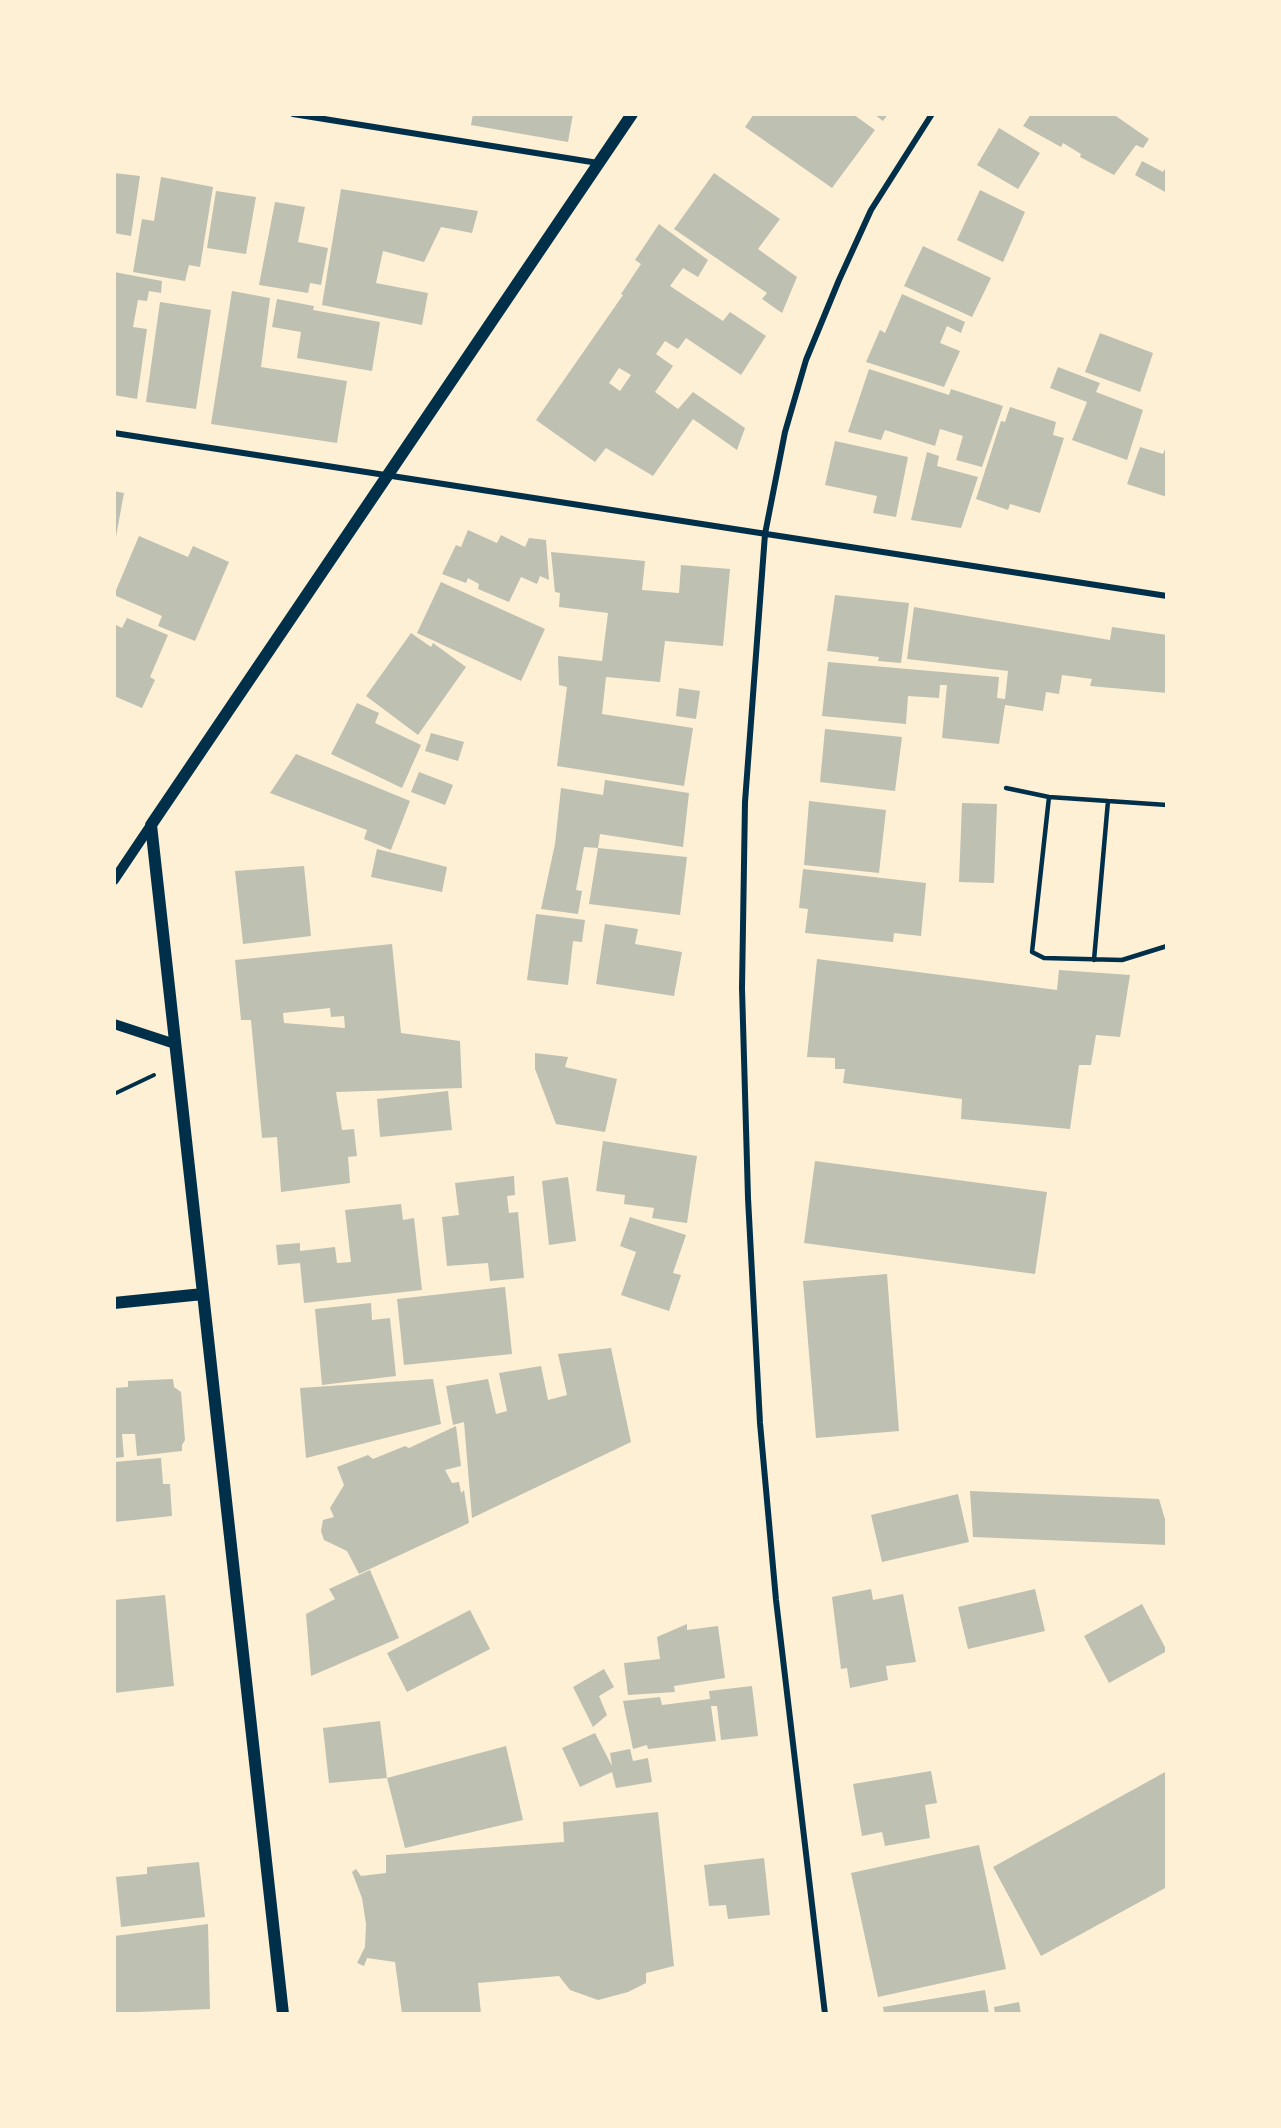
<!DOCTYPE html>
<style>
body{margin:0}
#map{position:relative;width:1281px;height:2128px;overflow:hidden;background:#fdf0d5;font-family:Mulish,sans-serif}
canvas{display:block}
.frame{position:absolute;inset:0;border:116px solid #fdf0d5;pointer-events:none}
</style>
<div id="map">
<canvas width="1281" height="2128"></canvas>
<div class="frame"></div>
</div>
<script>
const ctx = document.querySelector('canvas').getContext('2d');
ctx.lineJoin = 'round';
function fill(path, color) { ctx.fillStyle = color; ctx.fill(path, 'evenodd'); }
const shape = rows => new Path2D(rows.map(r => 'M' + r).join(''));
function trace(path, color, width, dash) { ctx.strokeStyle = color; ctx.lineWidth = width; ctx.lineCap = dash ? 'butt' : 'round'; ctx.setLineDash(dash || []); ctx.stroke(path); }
const building = shape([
 [473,114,573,114,568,142,471,125],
 [754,114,853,114,875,130,832,188,745,127],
 [874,114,888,114,883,121],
 [1031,114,1113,114,1149,139,1143,148,1136,145,1114,175,1080,157,1081,154,1063,143,1061,147,1023,126],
 [999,128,1040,153,1018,189,977,165],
 [1142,161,1163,172,1167,165,1167,193,1135,175],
 [114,173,140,176,131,236,114,233],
 [714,173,780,219,758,249,797,277,782,313,762,299,767,293,674,229],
 [161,177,213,187,200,267,189,265,185,281,133,272,142,219,154,221],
 [341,189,478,211,472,233,441,227,424,262,383,251,376,283,428,293,422,325,322,305],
 [980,190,1025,212,1003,262,957,240],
 [216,191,256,197,246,254,207,248],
 [275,202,305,207,298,242,328,248,321,285,310,283,308,293,259,285],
 [659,224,708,260,698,277,683,268,670,286,723,321,730,312,766,336,741,375,686,338,678,349,665,341,656,354,673,366,655,392,678,409,693,392,745,428,737,450,693,419,653,476,606,448,595,462,536,420,623,295,621,294,641,264,635,260],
 [619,368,631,375,620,391,609,383],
 [923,246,991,278,972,317,904,286],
 [114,272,162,281,161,293,149,291,147,301,138,300,133,327,147,329,137,399,114,395],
 [232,291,270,298,261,367,347,381,337,443,211,424],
 [902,294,965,322,961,333,947,326,940,343,960,351,944,387,866,362,880,330,885,333],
 [277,299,314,306,313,310,380,322,372,371,297,358,301,332,272,327],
 [160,302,211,310,196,409,146,402],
 [1100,333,1153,353,1140,392,1085,372],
 [1058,367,1100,383,1096,392,1143,410,1127,460,1072,440,1087,402,1050,388],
 [869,369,949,395,951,389,1003,406,982,467,956,460,963,436,940,429,935,446,885,430,881,440,848,432],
 [1010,407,1056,422,1053,435,1064,438,1040,513,1010,504,1008,510,976,499,1001,421,1005,422],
 [835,441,908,457,896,517,873,513,877,496,825,485],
 [1167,444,1167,497,1127,484,1140,447,1163,454],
 [927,452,939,456,937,466,978,477,961,528,911,520],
 [114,491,124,493,115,542,114,542],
 [468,530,497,543,501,535,525,547,529,538,546,540,549,580,540,576,537,584,521,577,509,602,478,589,479,584,468,578,466,583,442,574,456,545,461,547],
 [139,536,188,557,193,546,229,562,195,641,158,626,162,616,114,595],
 [551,552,645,561,642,590,679,593,681,565,730,569,723,646,665,641,660,682,606,677,602,714,693,728,684,786,557,766,567,687,559,685,558,656,602,661,608,613,559,607,560,593,555,592],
 [441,582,545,629,521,681,417,633],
 [835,595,909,603,901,663,878,661,879,657,827,651],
 [914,607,1110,640,1112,627,1167,635,1167,693,1090,686,1092,679,1062,675,1059,694,1046,692,1043,711,1005,705,999,744,942,738,947,685,940,685,939,698,908,696,906,724,822,716,828,662,999,677,997,698,1005,699,1008,671,907,659],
 [127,618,168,635,150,677,155,680,142,708,114,696,114,624,122,628],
 [411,633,431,647,433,643,466,667,418,735,366,696],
 [679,688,700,691,696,719,676,716],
 [357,703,379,713,375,723,421,745,402,788,331,754],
 [825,729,902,737,895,791,820,782],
 [431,733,464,742,458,761,425,751],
 [296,754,410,801,391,850,364,839,367,830,270,793],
 [419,772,453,785,445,805,411,792],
 [605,780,689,793,683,847,600,834,598,848,584,847,576,890,582,891,578,914,541,909,555,844,561,788,603,795],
 [809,801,886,810,879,873,804,865],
 [962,803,997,804,994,883,959,882],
 [598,848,687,857,680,915,589,904],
 [377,849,447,867,442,892,371,877],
 [304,866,311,936,243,944,235,871],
 [803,869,926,883,921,936,894,933,893,942,805,933,808,909,799,908],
 [536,914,585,920,582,942,573,941,568,985,527,980],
 [605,924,638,929,635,944,682,952,674,996,596,984],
 [392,944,401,1033,460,1041,462,1088,336,1092,342,1130,354,1129,357,1156,348,1157,350,1183,281,1192,277,1137,262,1138,251,1020,241,1020,235,960],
 [330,1008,331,1017,344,1016,345,1028,284,1023,283,1013],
 [817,959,1057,990,1059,970,1130,975,1120,1037,1096,1035,1091,1065,1079,1065,1070,1129,961,1119,962,1099,843,1083,845,1069,835,1069,835,1058,807,1057],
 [535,1053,568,1057,565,1067,617,1079,605,1132,556,1124,535,1069],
 [448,1091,452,1130,380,1137,377,1099],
 [603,1141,697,1156,687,1223,652,1218,654,1208,624,1204,625,1195,596,1191],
 [815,1161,1047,1192,1035,1274,804,1243],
 [514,1176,515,1195,507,1196,509,1213,518,1212,524,1278,490,1281,488,1263,447,1266,442,1217,459,1215,455,1183],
 [568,1177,576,1241,549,1245,542,1181],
 [401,1204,403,1220,414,1218,422,1290,304,1303,300,1263,278,1265,276,1245,300,1243,300,1251,335,1247,337,1263,351,1262,345,1210],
 [630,1217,686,1235,673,1273,681,1275,669,1311,621,1295,636,1252,620,1246],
 [887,1274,899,1431,816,1438,803,1281],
 [505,1287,512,1354,404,1365,397,1299],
 [371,1303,372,1320,390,1318,396,1376,322,1385,315,1309],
 [611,1348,631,1442,472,1518,464,1422,453,1425,446,1386,488,1379,496,1414,507,1411,499,1373,541,1366,548,1400,567,1395,558,1354],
 [173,1379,174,1387,181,1392,185,1440,182,1445,182,1451,137,1456,135,1434,122,1434,124,1457,114,1458,114,1388,128,1387,128,1381],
 [433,1379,441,1424,306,1458,300,1388],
 [456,1426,461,1466,445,1470,452,1483,459,1482,461,1493,464,1490,469,1523,359,1574,347,1551,324,1540,321,1531,323,1520,334,1517,330,1508,344,1485,337,1467,368,1455,373,1459,405,1446,409,1448],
 [161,1458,163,1484,170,1484,172,1516,114,1522,114,1462],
 [970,1491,1159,1499,1167,1526,1167,1545,973,1537],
 [958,1494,969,1542,882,1562,871,1515],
 [370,1570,399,1638,311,1676,306,1614,335,1599,329,1589],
 [871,1589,873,1600,903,1594,916,1662,886,1666,888,1680,850,1688,847,1668,841,1669,832,1597],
 [1035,1589,1045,1631,968,1649,958,1607],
 [165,1595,174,1686,114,1693,114,1600],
 [1142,1604,1167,1651,1109,1683,1084,1636],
 [470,1610,490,1649,407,1692,387,1653],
 [687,1624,687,1630,718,1626,725,1678,674,1686,675,1692,628,1695,624,1663,660,1659,657,1637],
 [604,1669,614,1687,599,1696,607,1715,593,1727,573,1687],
 [752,1686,758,1736,721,1740,717,1706,711,1706,716,1741,648,1749,647,1745,633,1749,623,1701,660,1697,662,1705,710,1699,709,1691],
 [380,1721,387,1778,329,1783,323,1728],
 [595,1733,612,1766,610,1753,630,1749,633,1761,648,1758,652,1782,616,1788,612,1772,580,1787,562,1748],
 [506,1746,523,1820,405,1848,387,1778],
 [931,1771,937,1803,925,1805,930,1838,885,1846,882,1832,862,1836,853,1784],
 [1167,1771,1167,1887,1041,1956,993,1867],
 [658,1812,674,1966,646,1973,646,1983,628,1992,598,2000,570,1990,559,1976,478,1983,481,2014,402,2014,395,1962,367,1958,364,1966,357,1963,365,1947,366,1924,362,1898,352,1872,356,1869,361,1876,386,1873,386,1855,564,1842,563,1822],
 [979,1845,1006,1969,878,1997,851,1873],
 [764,1858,770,1915,728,1919,726,1905,709,1906,704,1865],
 [199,1862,205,1917,121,1927,116,1877,147,1874,147,1867],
 [208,1924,210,2009,114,2013,114,1936],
 [985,1990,989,2014,884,2014,883,2007],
 [1019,2002,1021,2014,995,2014,994,2007]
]);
const path = shape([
 [114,1094,154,1075]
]);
const service = shape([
 [1006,788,1049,797,1167,805],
 [1049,797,1032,952,1044,958,1122,960,1167,946],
 [1094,960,1108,801]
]);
const minor = shape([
 [293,114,598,163],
 [114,433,1167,596],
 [825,2014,776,1600,760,1423,748,1198,742,988,745,802,765,534,785,432,806,360,839,280,871,210,932,114]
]);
const tertiary = shape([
 [114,880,151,825],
 [114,1024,175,1044]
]);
const secondary = shape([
 [114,1303,203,1294],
 [283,2014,151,825,632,114]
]);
fill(building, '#bec0b2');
trace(path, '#003049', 4);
trace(service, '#003049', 4.5);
trace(minor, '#003049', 6);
trace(tertiary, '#003049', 10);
trace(secondary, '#003049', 12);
</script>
